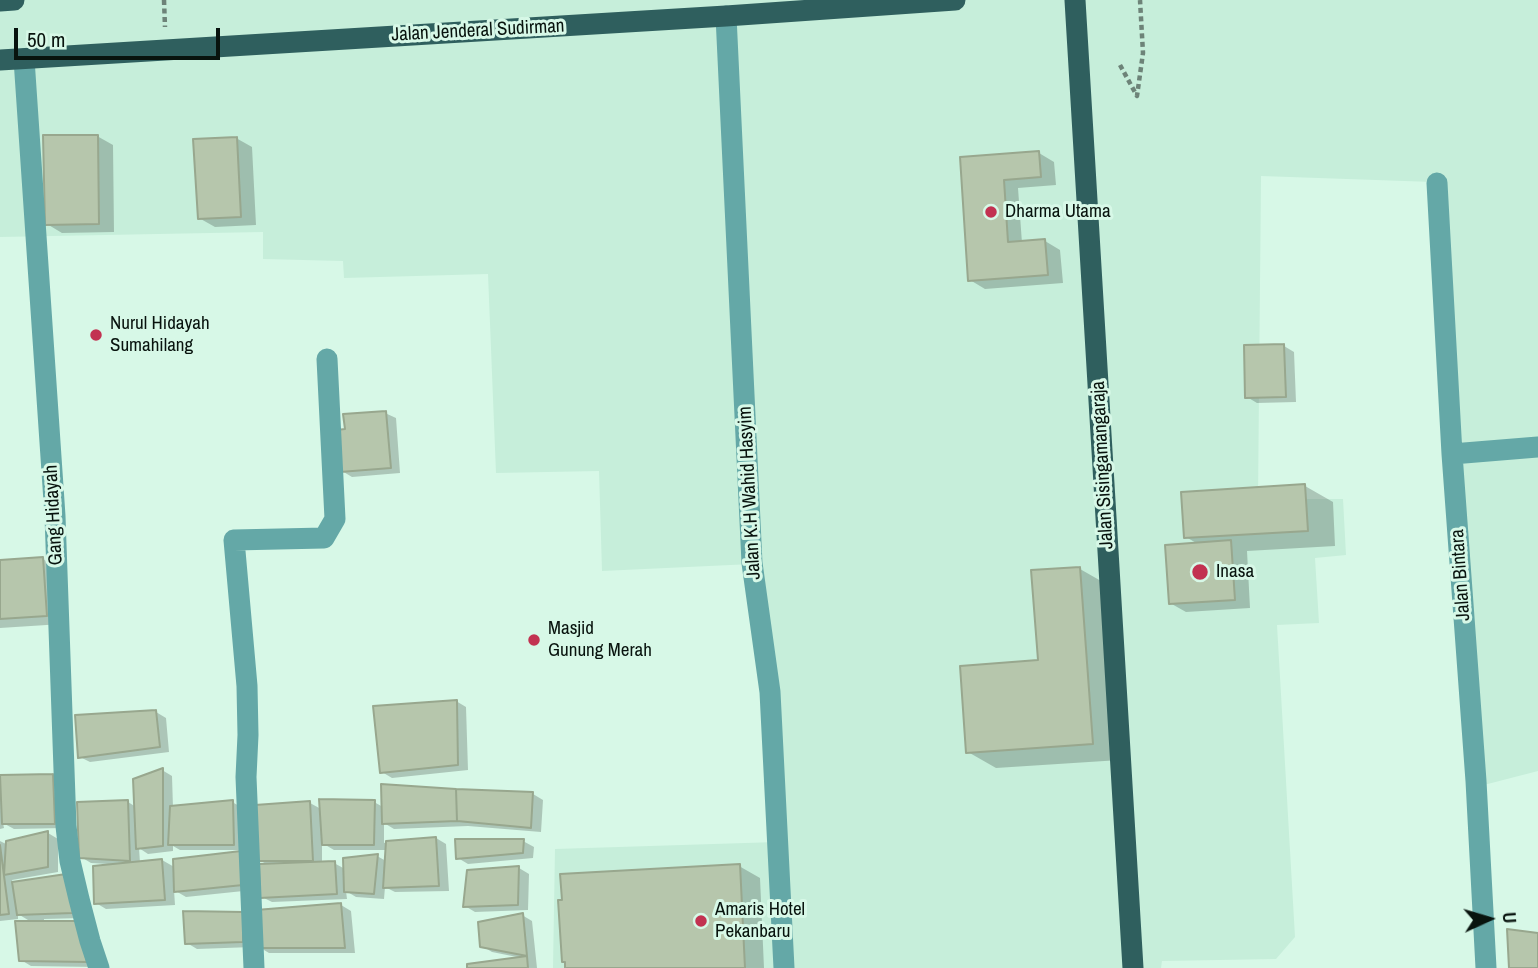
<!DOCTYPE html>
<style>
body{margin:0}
#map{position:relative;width:1538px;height:968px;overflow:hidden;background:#d7f8e7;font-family:"Archivo Narrow",sans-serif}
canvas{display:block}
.north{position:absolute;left:1454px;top:884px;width:70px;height:70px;-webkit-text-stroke:5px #d7f8e7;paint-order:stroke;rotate:86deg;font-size:19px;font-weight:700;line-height:28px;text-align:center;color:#08130e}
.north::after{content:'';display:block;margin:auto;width:24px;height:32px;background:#08130e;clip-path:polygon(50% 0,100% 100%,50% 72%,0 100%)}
.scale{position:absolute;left:14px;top:28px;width:206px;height:32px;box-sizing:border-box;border:4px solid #08130e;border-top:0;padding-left:9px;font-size:21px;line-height:24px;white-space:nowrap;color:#08130e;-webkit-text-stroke:5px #d7f8e7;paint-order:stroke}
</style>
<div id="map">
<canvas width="1538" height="968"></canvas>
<div class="north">U</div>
<div class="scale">50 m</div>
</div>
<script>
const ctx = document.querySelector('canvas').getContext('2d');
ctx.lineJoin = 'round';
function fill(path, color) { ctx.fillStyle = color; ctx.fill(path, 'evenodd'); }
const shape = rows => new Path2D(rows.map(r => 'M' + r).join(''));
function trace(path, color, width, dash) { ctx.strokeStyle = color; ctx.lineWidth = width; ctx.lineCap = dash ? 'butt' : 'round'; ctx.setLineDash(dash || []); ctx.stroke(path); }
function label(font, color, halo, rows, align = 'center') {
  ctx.font = font + ' "Archivo Narrow",sans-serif'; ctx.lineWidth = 6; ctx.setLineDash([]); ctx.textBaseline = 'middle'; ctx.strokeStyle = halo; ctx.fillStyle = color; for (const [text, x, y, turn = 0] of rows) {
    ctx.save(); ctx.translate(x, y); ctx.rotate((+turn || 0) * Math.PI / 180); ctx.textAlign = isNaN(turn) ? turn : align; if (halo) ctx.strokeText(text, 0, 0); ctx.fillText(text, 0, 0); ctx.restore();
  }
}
const built = shape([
 [0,0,1538,0,1538,771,1476,787,1433,182,1261,176,1258,499,1343,499,1346,555,1315,558,1319,623,1277,625,1295,937,1276,959,1162,961,1161,968,553,968,555,849,777,842,752,564,602,571,599,471,496,473,488,274,344,278,343,261,263,259,263,232,0,237]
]);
const shadow = shape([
 [97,136,113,145,114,232,62,233,47,224],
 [236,138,252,147,256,225,215,227,199,218],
 [1039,153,1054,162,1056,185,1018,188,1022,243,1045,241,1060,250,1063,283,985,289,970,280,962,158],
 [1284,346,1294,352,1296,402,1257,403,1247,397],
 [385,413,396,418,400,473,352,477,342,471],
 [1305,486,1333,502,1335,546,1247,551,1250,608,1186,612,1170,603,1198,544,1186,537],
 [43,559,59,568,62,624,0,628,0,562],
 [1080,569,1108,585,1120,760,996,768,968,752,1039,662],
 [456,701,466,707,468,770,392,778,382,772],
 [156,712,166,718,169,752,90,762,80,757],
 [162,770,172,776,173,808,232,802,243,808,243,850,180,850,173,846,173,851,148,854,139,848,140,863,162,860,176,868,175,860,253,890,186,897,174,890,175,905,106,909,96,903,108,864,91,863,81,857,128,802,136,807],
 [53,776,63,782,64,828,14,829,3,823,4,828,0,829,0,785],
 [533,794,543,800,541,832,468,826,394,829,384,823,384,843,436,838,446,844,449,891,395,892,385,887,384,899,356,897,346,891,347,899,272,902,262,897,270,866,259,860,310,803,321,809,374,802,383,807],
 [322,843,334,850,387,850,386,861,377,856,345,869,334,863,322,863],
 [48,833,58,839,58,872,12,880,13,883,82,918,44,919,44,923,96,967,31,966,21,960,33,923,18,914,18,919,0,921,0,841,8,845,8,843],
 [523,841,534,847,533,858,468,864,458,858],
 [739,866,760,878,764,968,567,968],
 [519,868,529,874,528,910,475,912,465,906],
 [341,905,351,911,355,953,269,953,259,947],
 [185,913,253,947,197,949,187,943],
 [522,915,532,921,537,968,469,968,522,958,492,952,482,946]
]);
const building = shape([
 [43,135,98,135,99,224,45,225,43,135],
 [237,137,241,217,198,219,193,139,237,137],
 [1039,151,1041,177,1004,180,1008,242,1045,239,1048,275,968,281,960,157,1039,151],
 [1284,344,1286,397,1245,398,1244,345,1284,344],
 [386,411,391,468,340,472,337,430,345,429,343,414,386,411],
 [1305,484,1308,531,1184,538,1181,492,1305,484],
 [1231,540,1235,600,1169,604,1165,545,1231,540],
 [43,557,47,616,0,619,0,560,43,557],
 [1080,567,1093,744,966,753,960,666,1038,660,1031,570,1080,567],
 [457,700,458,765,380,773,373,706,457,700],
 [156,710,160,747,78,758,75,715,156,710],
 [163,768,163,846,136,849,133,779,163,768],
 [53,774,55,824,2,824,0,775,53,774],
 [381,784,456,789,457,821,382,824,381,784],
 [456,789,533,792,531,828,457,821,456,789],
 [319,799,375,800,374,845,322,845,319,799],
 [128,800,130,861,79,858,77,802,128,800],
 [233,800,234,845,168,845,170,806,233,800],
 [310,801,313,861,258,861,255,805,310,801],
 [48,831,48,867,4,875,6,841,48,831],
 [436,837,439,886,383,888,386,841,436,837],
 [455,839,524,839,523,853,456,859,455,839],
 [0,845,9,914,0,915,0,845],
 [241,851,243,885,174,892,173,859,241,851],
 [378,854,374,894,344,892,343,858,378,854],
 [162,859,165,900,94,904,93,866,162,859],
 [335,861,337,894,260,898,259,864,335,861],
 [740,864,745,968,565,968,565,962,562,962,558,900,562,900,560,874,740,864],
 [519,866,518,905,463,907,467,870,519,866],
 [66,874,73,913,17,915,12,882,66,874],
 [341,903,345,948,257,948,256,910,341,903],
 [183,911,243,912,243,942,185,944,183,911],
 [523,913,527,956,480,947,478,922,523,913],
 [15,921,77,921,87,962,19,961,15,921],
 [1507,929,1538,933,1538,968,1509,968,1507,929],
 [527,956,528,968,467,968,467,964,527,956]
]);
const path = shape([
 [164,0,165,27],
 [1120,65,1137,96,1143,53,1140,0]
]);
const minor = shape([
 [726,16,752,563,770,692,784,968],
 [24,59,55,516,66,826,70,861,79,899,90,941,99,968],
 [1437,183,1452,454,1476,781,1486,968],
 [1452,454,1538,447],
 [254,968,246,777,248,735,247,686,234,540,324,538,335,519,327,359]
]);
const major = shape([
 [1075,0,1133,968],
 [0,1,14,0],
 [0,60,726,16,955,0]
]);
const markers = [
 [991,212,7,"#c23251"],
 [96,335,7,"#c23251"],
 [1200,572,9,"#c23251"],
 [534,640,7,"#c23251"],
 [701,921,7,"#c23251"]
];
const streetNames = [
 ["Jalan Jenderal Sudirman",478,31,-3],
 ["Jalan Sisingamangaraja",1103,465,-93],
 ["Jalan K.H Wahid Hasyim",750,493,-93],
 ["Gang Hidayah",54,515,-93],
 ["Jalan Bintara",1461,575,-94]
];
const poiNames = [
 ["Dharma Utama",1005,212],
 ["Nurul Hidayah",110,324],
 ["Sumahilang",110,346],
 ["Inasa",1216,572],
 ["Masjid",548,629],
 ["Gunung Merah",548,651],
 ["Amaris Hotel",715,910],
 ["Pekanbaru",715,932]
];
fill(built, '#c6eeda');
fill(shadow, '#0003');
fill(building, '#b6c6ac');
trace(building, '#98a78e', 2);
trace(path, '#6d8378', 4.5, [5, 3.5]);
trace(minor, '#64a8a7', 21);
trace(major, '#2f5f5e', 21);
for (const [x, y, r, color] of markers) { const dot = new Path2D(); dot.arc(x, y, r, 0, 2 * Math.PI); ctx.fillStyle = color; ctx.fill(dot); trace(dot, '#d7f8e7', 2.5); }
label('19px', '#08130e', '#d7f8e7', streetNames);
label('19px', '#08130e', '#d7f8e7', poiNames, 'left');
</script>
